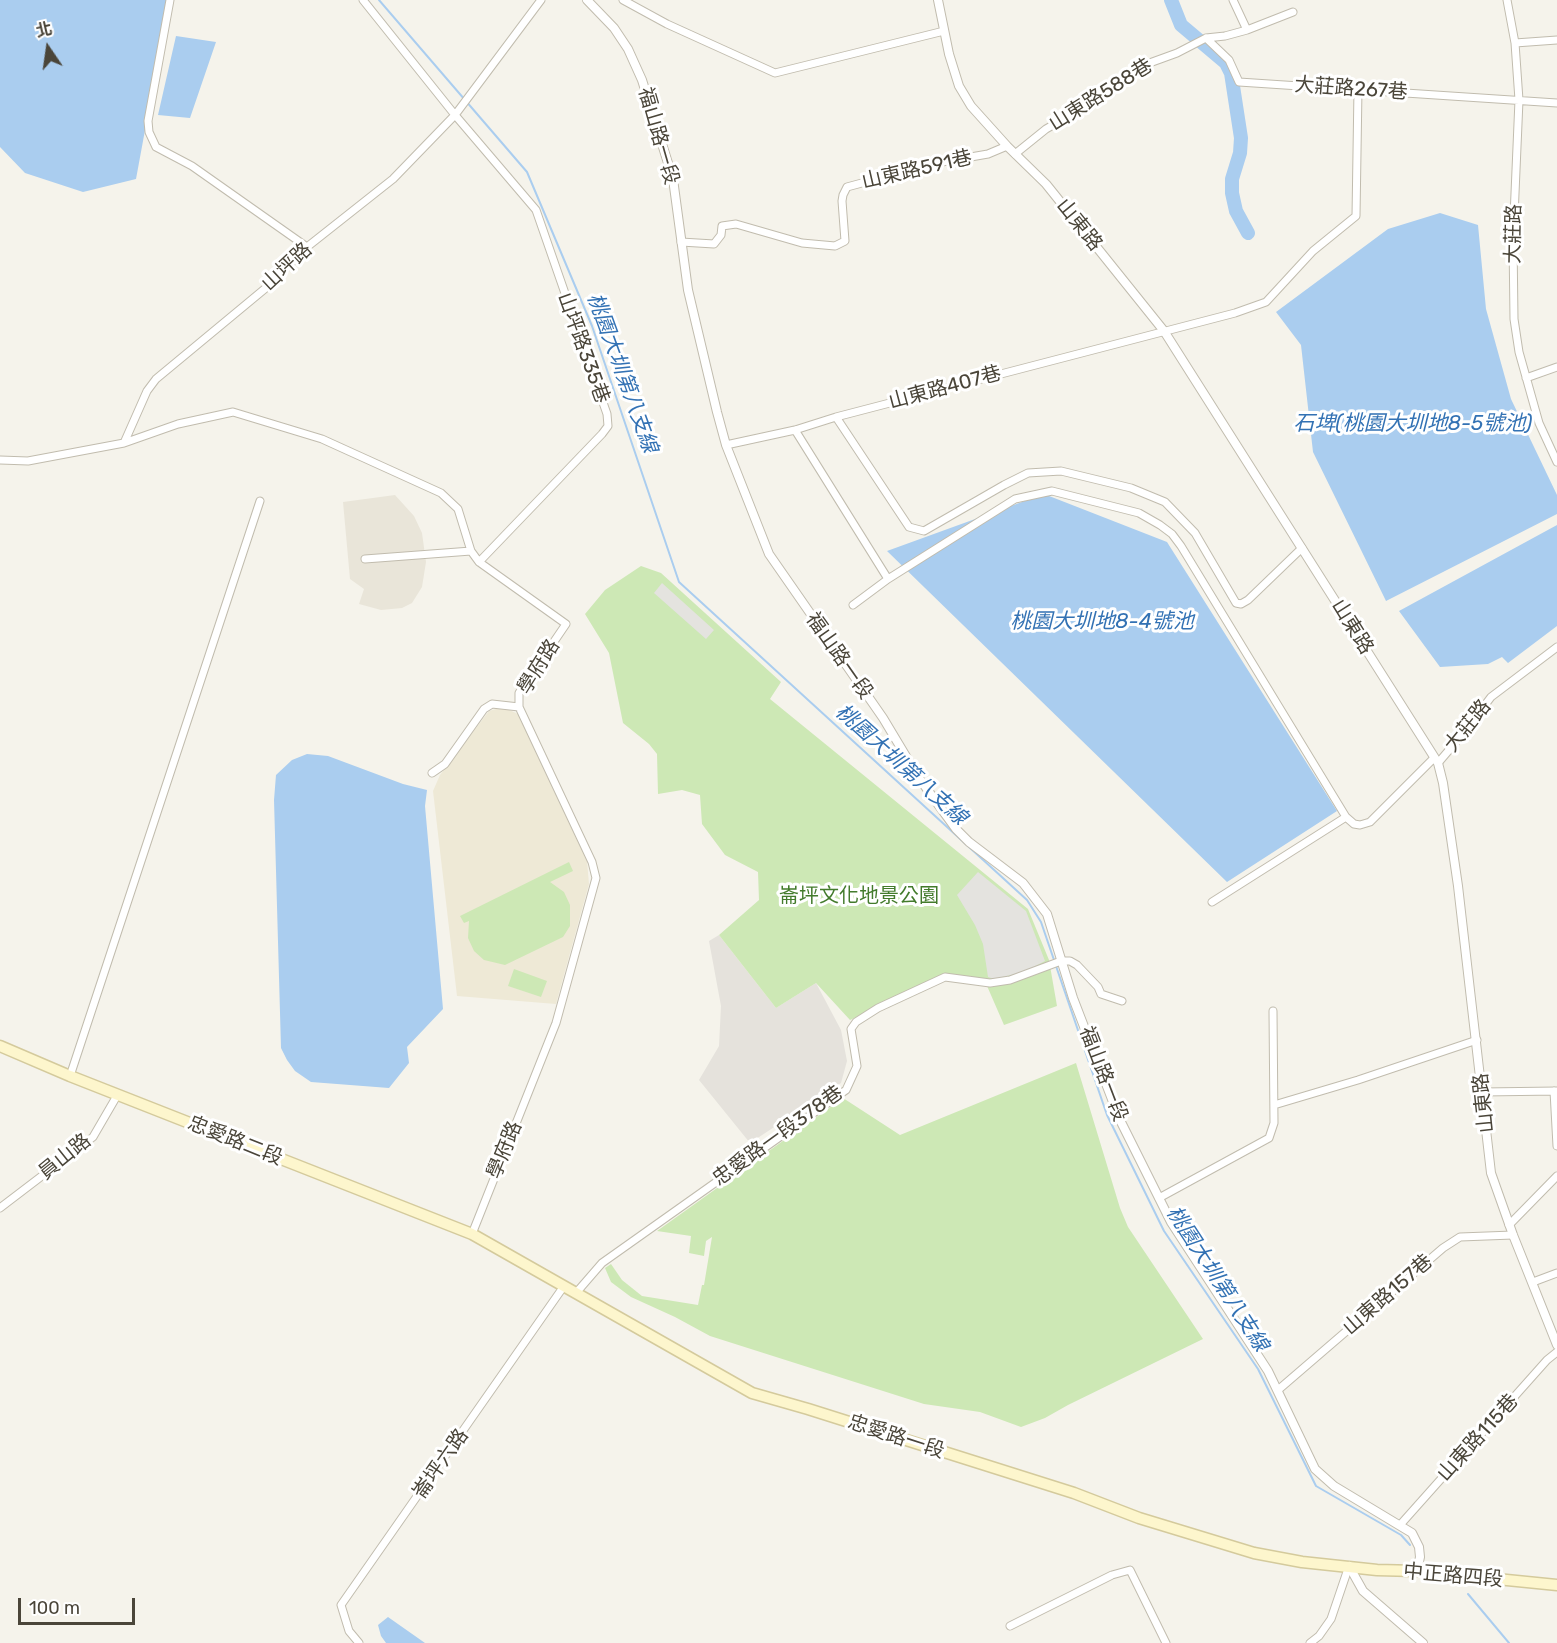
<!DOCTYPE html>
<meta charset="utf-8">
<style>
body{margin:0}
#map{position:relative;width:1557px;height:1643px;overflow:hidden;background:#f5f3eb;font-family:Rubik,"Noto Sans TC",sans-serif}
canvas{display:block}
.north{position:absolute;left:18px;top:18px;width:60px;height:60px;-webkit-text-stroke:4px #fff;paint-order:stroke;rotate:347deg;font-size:16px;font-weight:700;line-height:24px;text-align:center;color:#4a4539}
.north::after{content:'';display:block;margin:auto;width:21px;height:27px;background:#4a4539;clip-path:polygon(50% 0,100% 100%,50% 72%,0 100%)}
.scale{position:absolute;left:18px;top:1598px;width:117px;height:27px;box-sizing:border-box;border:3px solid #4a4539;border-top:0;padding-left:8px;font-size:18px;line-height:21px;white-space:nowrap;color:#4a4539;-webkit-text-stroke:4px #fff;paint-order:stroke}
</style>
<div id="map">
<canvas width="1557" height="1643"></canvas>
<div class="north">北</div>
<div class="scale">100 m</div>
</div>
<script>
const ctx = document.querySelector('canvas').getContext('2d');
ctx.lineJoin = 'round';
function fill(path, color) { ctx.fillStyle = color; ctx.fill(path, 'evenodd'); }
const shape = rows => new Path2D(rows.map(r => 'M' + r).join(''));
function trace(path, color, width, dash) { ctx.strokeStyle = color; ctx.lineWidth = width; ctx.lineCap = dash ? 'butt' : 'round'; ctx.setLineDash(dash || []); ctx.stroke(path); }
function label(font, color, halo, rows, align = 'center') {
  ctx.font = font + ' Rubik,"Noto Sans TC",sans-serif'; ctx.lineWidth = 6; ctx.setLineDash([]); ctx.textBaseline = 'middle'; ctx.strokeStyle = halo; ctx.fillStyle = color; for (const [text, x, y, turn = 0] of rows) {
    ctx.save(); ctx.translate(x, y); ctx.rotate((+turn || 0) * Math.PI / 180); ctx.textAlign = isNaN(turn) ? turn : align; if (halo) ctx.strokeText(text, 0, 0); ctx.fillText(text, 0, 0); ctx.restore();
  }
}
const residential = shape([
 [395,495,414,516,422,533,426,562,422,587,412,603,402,608,381,610,359,604,364,589,350,579,343,502]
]);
const industrial = shape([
 [719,935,776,1008,816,983,841,1030,847,1061,841,1083,750,1143,699,1080,719,1046,721,1006,709,941]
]);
const education = shape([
 [503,707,518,714,587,861,589,884,556,1004,457,996,433,791,440,775,489,711]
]);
const green = shape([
 [641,566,661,573,781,682,770,699,1028,909,1049,960,1057,1006,1004,1025,984,979,946,974,850,1020,816,983,776,1008,719,935,759,900,758,872,725,855,702,824,700,795,682,790,658,794,657,754,649,744,623,723,609,653,585,614,605,590],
 [569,862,573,871,550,882,564,892,570,905,570,926,563,937,505,965,484,960,474,951,468,938,469,921,464,923,460,916],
 [514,969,547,981,541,997,508,986],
 [1076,1063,1120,1208,1128,1227,1203,1339,1068,1405,1045,1418,1021,1427,980,1412,924,1404,710,1336,675,1317,631,1297,611,1282,605,1268,611,1264,622,1280,642,1296,698,1305,702,1285,704,1285,712,1237,706,1241,704,1256,689,1253,691,1236,657,1231,843,1098,900,1135]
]);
const parking = shape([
 [662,583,714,630,706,639,654,593],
 [978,872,1026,911,1045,961,1024,972,994,979,988,977,983,944,975,925,957,895]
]);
const water = shape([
 [0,0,169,0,136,179,83,192,25,173,0,147],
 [176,36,216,42,190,118,158,115],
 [1440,213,1478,225,1486,309,1511,399,1557,495,1557,514,1386,601,1313,452,1301,345,1276,312,1388,229],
 [1044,494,1167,542,1337,811,1227,882,887,551],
 [1557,525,1557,626,1508,663,1502,657,1488,664,1440,667,1399,611],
 [307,754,328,756,403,784,427,790,425,806,443,1009,407,1047,409,1063,389,1088,311,1082,295,1071,287,1060,281,1048,274,800,276,775,292,760],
 [388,1617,425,1643,386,1643,381,1636,378,1625]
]);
const stream = shape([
 [379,0,527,172,592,326,679,582,1027,900,1041,922,1054,960],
 [1056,966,1107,1115,1164,1231,1258,1369,1316,1486,1401,1535,1410,1545],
 [1468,1594,1509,1643]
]);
const river = shape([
 [1171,0,1181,25,1226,63,1231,73,1241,138,1240,153,1232,179,1232,193,1236,211,1248,233]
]);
const minor = shape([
 [170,0,148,121,149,132,156,147,192,166,307,247],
 [363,0,455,115,536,210,607,414,608,426,602,434,479,562],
 [623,0,667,24,775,73,944,31],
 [1233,0,1247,30],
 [1507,0,1515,43,1519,100,1513,240,1514,319,1519,352,1539,423,1557,462],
 [1206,38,1229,60,1239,82,1557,103],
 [1515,43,1557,40],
 [1015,154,1046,129,1111,92,1128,74,1144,65,1177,53,1206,38,1225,36,1247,30,1293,12],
 [681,242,714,244,721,235,722,226,736,224,802,243,835,246,845,241,842,201,843,195,847,187,936,163,988,154,1007,146],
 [1526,378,1557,367],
 [836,417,909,527,924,531,1004,485,1028,473,1061,471,1131,488,1165,502,1195,533,1236,603,1241,604,1248,600,1302,548],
 [795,430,888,579],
 [124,443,178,424,233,412,322,439,441,493,458,509,471,551,479,562,566,624,519,693,519,707,592,862,596,878,556,1023,472,1234],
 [726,445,795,430,836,417,1235,313,1266,302,1313,251,1356,216,1358,89],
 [0,460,28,461,124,443,147,391,156,379,267,287,307,247,393,179,455,115,541,0],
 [365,559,471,551],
 [853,605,888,579,1015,499,1052,491,1139,513,1160,525,1172,534,1181,546,1346,817,1354,824,1360,825,1370,822,1434,758],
 [1438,763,1467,729,1491,697,1557,647],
 [432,773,445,764,484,709,492,704,519,707],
 [1212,902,1346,817],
 [70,1076,260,501],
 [1554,1091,1557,1146],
 [1483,1092,1557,1091],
 [1274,1105,1358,1080,1477,1040],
 [1159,1198,1269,1138,1274,1123,1273,1011],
 [0,1208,93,1137,118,1094],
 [1509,1225,1557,1176],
 [1533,1282,1557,1273],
 [576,1293,602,1263,846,1090,857,1066,851,1029,856,1022,878,1008,945,977,990,983,1010,980,1061,961,1070,961,1077,965,1098,987,1101,994,1122,1001],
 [1278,1390,1443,1248,1460,1237,1513,1235],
 [1400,1525,1547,1360,1557,1352],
 [1010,1626,1112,1575,1130,1570,1166,1643],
 [359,1643,349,1631,341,1605,564,1286],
 [1310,1643,1319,1636,1331,1619,1349,1566]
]);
const tertiary = shape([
 [587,0,614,28,628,49,642,80,673,179,688,290,717,412,726,445,769,554,883,718,919,778,956,829,969,842,1023,883,1047,914,1073,998,1120,1120,1171,1222,1268,1371,1315,1469,1334,1486,1412,1533,1419,1547,1420,1557,1417,1571],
 [938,0,949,54,959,86,971,106,1007,146,1046,184,1164,331,1438,763,1443,783,1458,886,1491,1173,1513,1235,1557,1345],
 [1349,1566,1363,1591,1423,1643]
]);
const secondary = shape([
 [0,1046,70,1076,472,1234,752,1393,808,1409,1074,1493,1139,1518,1254,1553,1302,1562,1377,1570,1417,1571,1557,1585]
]);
const streetNames = [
 ["大莊路267巷",1351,89,4],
 ["山東路588巷",1101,95,-32],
 ["福山路一段",658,136,74],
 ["山東路591巷",917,170,-13],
 ["山東路",1079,225,51],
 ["大莊路",1514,234,-89],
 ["山坪路",287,267,-43],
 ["山坪路335巷",583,348,70],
 ["山東路407巷",945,388,-15],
 ["山東路",1352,627,58],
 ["福山路一段",839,656,55],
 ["學府路",539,667,-58],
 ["大莊路",1468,726,-51],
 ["福山路一段",1103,1074,69],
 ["山東路",1484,1103,-96],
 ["忠愛路一段378巷",778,1136,-36],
 ["忠愛路二段",235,1141,22],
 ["學府路",505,1150,-68],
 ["員山路",65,1157,-39],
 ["山東路157巷",1388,1295,-41],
 ["忠愛路一段",896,1437,18],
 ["山東路115巷",1478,1438,-48],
 ["崙坪六路",441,1464,-55],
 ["中正路四段",1453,1576,5]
];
const parkNames = [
 ["崙坪文化地景公園",859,896]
];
const waterNames = [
 ["桃園大圳第八支線",622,373,70],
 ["石埤(桃園大圳地8-5號池)",1413,424],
 ["桃園大圳地8-4號池",1102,622],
 ["桃園大圳第八支線",901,765,42],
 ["桃園大圳第八支線",1217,1279,57]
];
fill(residential, '#e9e5d9');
fill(industrial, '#e5e2dc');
fill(education, '#eee9d6');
fill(green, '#cde8b5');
fill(parking, '#e4e3df');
fill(water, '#aacdef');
trace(stream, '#aacdef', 2);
trace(river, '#aacdef', 14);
trace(minor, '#c1bcae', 9);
trace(tertiary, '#c1bcae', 10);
trace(secondary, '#d4ca9c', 13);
trace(minor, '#fff', 7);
trace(tertiary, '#fff', 8);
trace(secondary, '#fdf6cd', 10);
label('20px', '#4a4539', '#fff', streetNames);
label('20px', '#437b2c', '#fff', parkNames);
label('italic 21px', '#3372b4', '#fff', waterNames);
</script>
